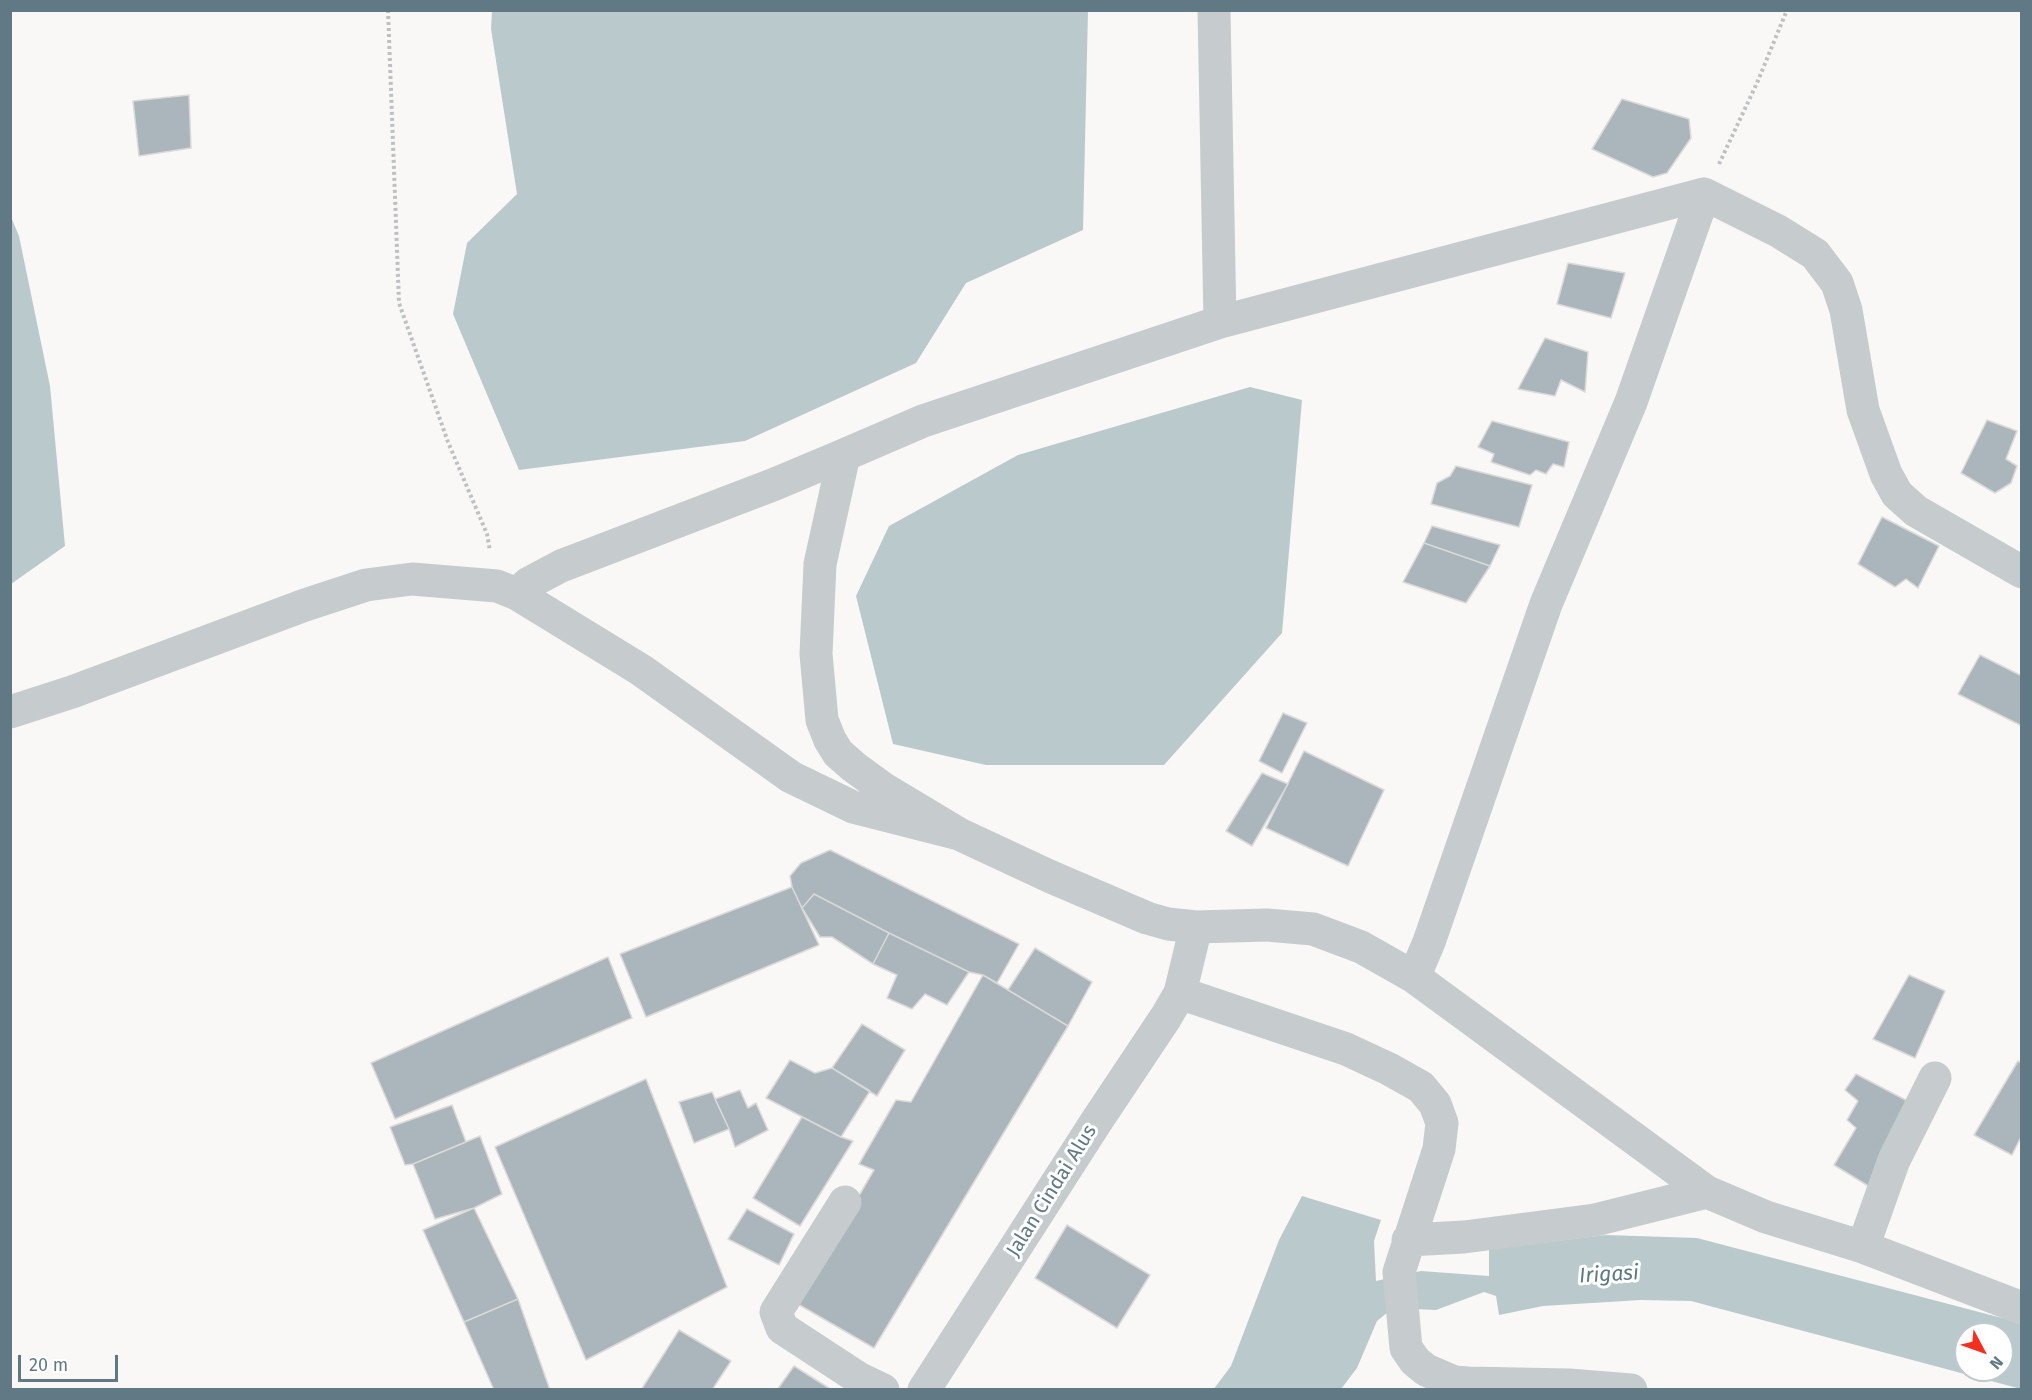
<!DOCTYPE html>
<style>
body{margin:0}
#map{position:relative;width:2032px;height:1400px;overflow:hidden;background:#f9f8f6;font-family:"Fira Sans",sans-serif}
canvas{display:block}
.frame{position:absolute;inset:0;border:12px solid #617984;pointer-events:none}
.north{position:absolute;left:1954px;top:1322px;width:60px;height:60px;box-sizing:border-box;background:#fff;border:2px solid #c0c9ce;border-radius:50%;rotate:131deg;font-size:16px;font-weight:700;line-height:24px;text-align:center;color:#617984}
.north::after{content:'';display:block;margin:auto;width:21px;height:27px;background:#f2301d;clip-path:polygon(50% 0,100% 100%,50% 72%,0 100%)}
.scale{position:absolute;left:18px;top:1355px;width:100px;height:27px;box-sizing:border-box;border:3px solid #617984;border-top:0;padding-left:8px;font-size:18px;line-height:21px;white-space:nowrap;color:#617984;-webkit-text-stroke:4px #fff;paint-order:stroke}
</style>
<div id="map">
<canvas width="2032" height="1400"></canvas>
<div class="frame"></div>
<div class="north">N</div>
<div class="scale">20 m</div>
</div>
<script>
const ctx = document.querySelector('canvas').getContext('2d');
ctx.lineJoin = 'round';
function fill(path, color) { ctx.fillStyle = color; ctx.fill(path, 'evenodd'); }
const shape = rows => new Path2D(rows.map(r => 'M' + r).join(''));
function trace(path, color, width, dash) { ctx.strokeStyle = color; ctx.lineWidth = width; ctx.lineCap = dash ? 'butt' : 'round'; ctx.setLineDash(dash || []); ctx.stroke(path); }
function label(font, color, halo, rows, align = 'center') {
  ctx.font = font + ' "Fira Sans",sans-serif'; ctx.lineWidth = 6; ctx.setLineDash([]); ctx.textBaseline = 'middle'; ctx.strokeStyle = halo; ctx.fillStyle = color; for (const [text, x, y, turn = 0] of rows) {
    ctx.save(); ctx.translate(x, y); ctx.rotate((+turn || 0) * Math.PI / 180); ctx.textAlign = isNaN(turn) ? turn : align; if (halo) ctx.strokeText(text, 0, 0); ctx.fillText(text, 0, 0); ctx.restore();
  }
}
const water = shape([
 [492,11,1088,11,1083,230,966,283,916,363,745,441,519,470,453,314,467,243,517,194,491,29],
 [11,217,19,236,50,386,65,546,11,584],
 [1250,387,1302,400,1282,633,1164,765,986,765,893,744,856,596,889,526,1018,455],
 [1302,1196,1381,1220,1374,1241,1376,1281,1421,1271,1489,1276,1489,1249,1606,1235,1697,1238,2021,1323,2021,1389,1691,1301,1641,1300,1543,1306,1499,1315,1496,1296,1484,1292,1436,1310,1393,1308,1377,1321,1357,1368,1341,1389,1213,1390,1231,1366,1279,1240],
 [1966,1334,2002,1334,2002,1370,1966,1370]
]);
const building = shape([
 [189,95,191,148,139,156,133,101,189,95],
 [1622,99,1689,119,1691,138,1667,173,1653,177,1592,149,1622,99],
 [1568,263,1625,273,1611,318,1557,304,1568,263],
 [1545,338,1588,352,1585,392,1561,380,1555,396,1518,389,1545,338],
 [1987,420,2017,431,2006,459,2017,466,2011,483,1995,493,1961,473,1987,420],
 [1492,421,1569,442,1564,467,1553,464,1546,474,1536,470,1530,475,1491,462,1494,454,1478,447,1492,421],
 [1456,466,1532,485,1519,527,1431,504,1437,483,1450,476,1456,466],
 [1882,517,1939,546,1918,588,1906,579,1895,587,1858,564,1882,517],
 [1432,526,1500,545,1490,566,1424,543,1432,526],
 [1424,543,1490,566,1466,603,1403,582,1424,543],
 [1980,655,2022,676,2022,726,1958,694,1980,655],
 [1283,713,1307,723,1282,773,1259,761,1283,713],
 [1304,751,1384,790,1348,866,1266,828,1304,751],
 [1262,773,1288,784,1252,846,1226,831,1262,773],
 [830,850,1019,944,997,983,983,975,969,972,889,933,814,894,802,908,792,887,790,876,801,863,830,850],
 [792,887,819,945,646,1017,620,954,792,887],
 [814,894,889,933,873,964,832,937,820,937,802,908,814,894],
 [889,933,969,972,947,1005,925,994,912,1009,887,998,897,975,873,964,889,933],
 [1035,948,1092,982,1068,1026,1008,990,1035,948],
 [608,957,632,1018,395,1119,371,1063,608,957],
 [983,975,1068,1026,874,1348,796,1303,874,1170,859,1164,896,1100,911,1102,983,975],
 [1909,975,1945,991,1915,1058,1873,1039,1909,975],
 [862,1024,905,1050,877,1096,832,1068,862,1024],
 [790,1060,815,1073,832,1068,870,1091,841,1137,766,1098,790,1060],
 [2018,1061,2022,1063,2022,1135,2012,1155,1974,1135,2018,1061],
 [1856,1074,1917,1106,1870,1187,1834,1165,1856,1128,1847,1120,1858,1101,1845,1090,1856,1074],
 [646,1079,727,1287,586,1360,495,1147,646,1079],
 [740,1090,748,1108,756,1103,768,1130,735,1147,729,1129,715,1099,740,1090],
 [712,1092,729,1129,694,1143,679,1102,712,1092],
 [452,1105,466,1142,413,1164,405,1165,390,1127,452,1105],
 [802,1117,841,1137,853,1141,800,1226,753,1198,802,1117],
 [480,1136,502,1194,474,1208,435,1219,413,1164,480,1136],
 [474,1208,518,1299,464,1322,423,1230,474,1208],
 [747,1209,794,1234,779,1265,728,1239,747,1209],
 [1067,1225,1150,1275,1117,1328,1035,1278,1067,1225],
 [518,1299,550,1390,494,1390,464,1322,518,1299],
 [679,1330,731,1361,712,1390,641,1390,679,1330],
 [794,1366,832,1390,777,1390,794,1366]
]);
const path = shape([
 [388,10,399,303,448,442,487,534,490,551],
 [1719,164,1757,83,1787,10]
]);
const minor = shape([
 [1214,10,1220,322],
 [517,594,529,583,561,566,775,484,844,455],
 [10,712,72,692,305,605,366,585,412,579,497,586,517,594,641,670,791,777,853,807,959,834,1049,876,1147,918,1168,924,1196,927,1180,993,1166,1017,1096,1122,924,1390],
 [959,834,884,789,854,767,838,753,830,740,822,720,816,654,820,564,844,455,923,421,1220,322,1704,194,1778,231,1815,254,1837,283,1846,310,1863,410,1886,474,1897,494,1916,511,2022,572],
 [1196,927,1267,925,1313,929,1361,947,1414,977,1707,1192],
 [1414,977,1429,942,1546,604,1631,402,1704,194],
 [1180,993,1346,1049,1389,1069,1421,1087,1435,1104,1442,1123,1439,1149,1399,1272,1406,1348,1415,1361,1426,1370,1454,1382,1468,1383,1569,1385,1631,1390],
 [845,1202,776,1312,782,1328,860,1379,883,1390],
 [1408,1240,1464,1237,1595,1220,1707,1192,1766,1217,1863,1247,2022,1308],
 [1863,1247,1894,1160,1935,1078]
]);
const streetNames = [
 ["Jalan Cindai Alus",1052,1191,-58]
];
const waterNames = [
 ["Irigasi",1609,1275,-3]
];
fill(water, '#bacacc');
fill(building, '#aab6bb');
trace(building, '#dbdad8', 1.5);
trace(path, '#bdc1c3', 4, [3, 3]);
trace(minor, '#c6cbce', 33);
label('20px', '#617984', '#fff', streetNames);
label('italic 21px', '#5c797e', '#fff', waterNames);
</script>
